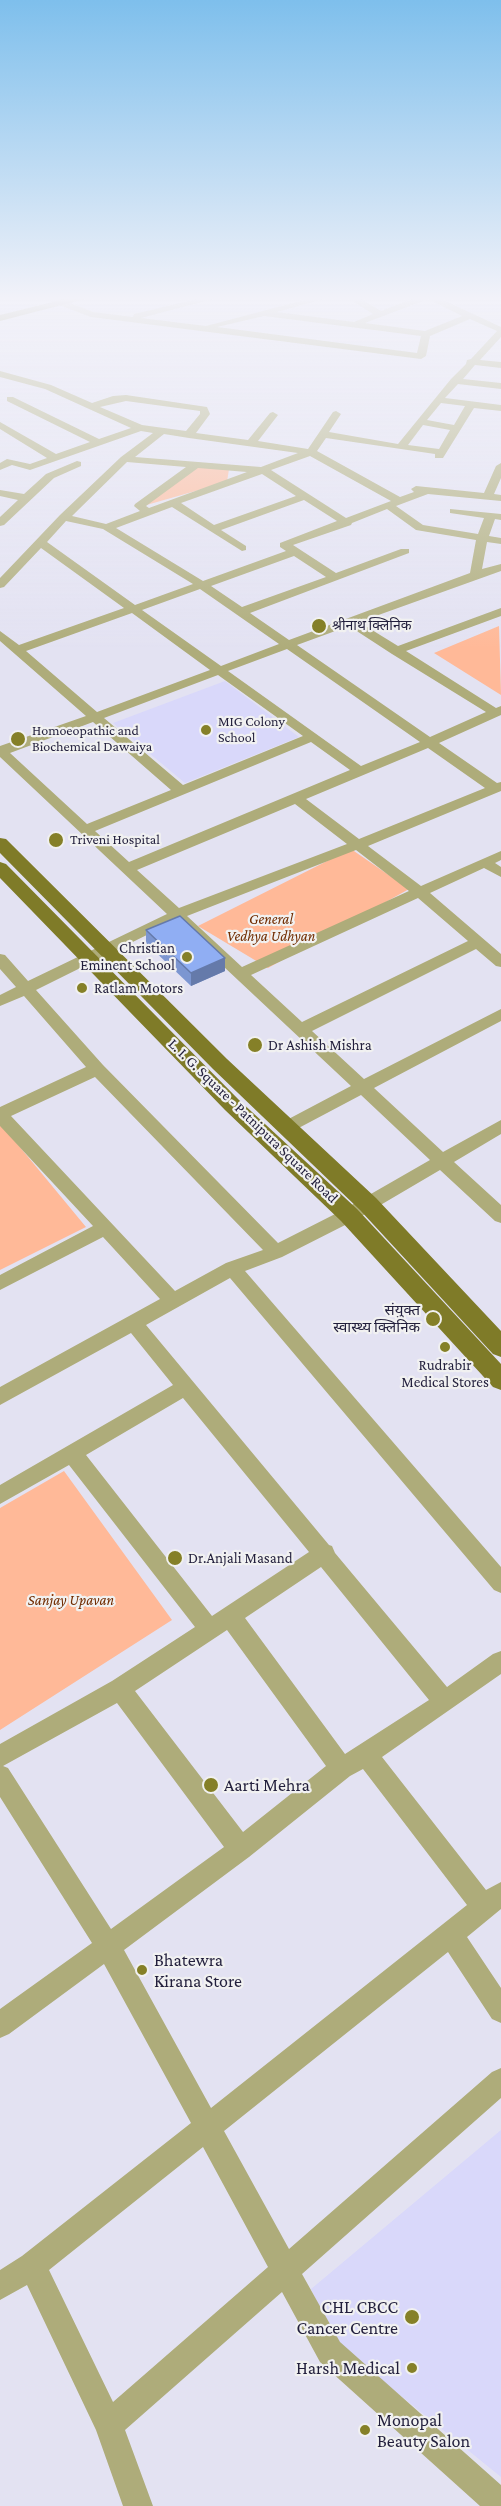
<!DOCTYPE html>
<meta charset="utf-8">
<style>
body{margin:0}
canvas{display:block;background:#e3e2f2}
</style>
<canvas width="501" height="2506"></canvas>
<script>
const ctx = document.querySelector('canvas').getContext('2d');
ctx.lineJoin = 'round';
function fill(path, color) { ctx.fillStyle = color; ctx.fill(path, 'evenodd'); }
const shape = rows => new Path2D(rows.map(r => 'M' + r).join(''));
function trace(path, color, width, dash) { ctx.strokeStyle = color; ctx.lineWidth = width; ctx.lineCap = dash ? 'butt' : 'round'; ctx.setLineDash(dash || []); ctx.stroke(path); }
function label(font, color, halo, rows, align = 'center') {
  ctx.font = font + ' "Crimson Pro","Noto Sans Devanagari",serif'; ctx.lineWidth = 4.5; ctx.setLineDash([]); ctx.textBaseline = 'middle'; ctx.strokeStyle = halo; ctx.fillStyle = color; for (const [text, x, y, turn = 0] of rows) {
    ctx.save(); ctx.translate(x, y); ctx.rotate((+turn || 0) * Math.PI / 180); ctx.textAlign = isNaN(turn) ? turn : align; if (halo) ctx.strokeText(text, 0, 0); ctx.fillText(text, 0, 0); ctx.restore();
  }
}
const built = shape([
 [225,681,299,737,185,783,113,723],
 [501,2130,501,2477,337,2344,311,2289]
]);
const green = shape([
 [195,467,229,469,227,482,143,506],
 [499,626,501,695,434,653],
 [351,849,409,889,268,968,198,926],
 [0,1123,86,1227,0,1270],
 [64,1471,172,1620,0,1730,0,1508]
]);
const minor = shape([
 [51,298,57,298,93,312,133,317,134,314,201,298,217,298,141,318,206,326,312,298,327,298,277,312,354,322,373,314,348,298,359,298,381,311,415,298,439,298,501,327,501,337,480,360,501,362,501,368,475,365,463,379,501,383,501,389,458,384,445,398,501,405,501,411,474,408,443,458,435,458,435,454,326,438,317,451,400,497,414,492,411,489,416,486,484,493,496,466,501,463,501,478,494,494,501,495,501,501,428,494,396,506,423,525,478,534,484,518,450,513,450,509,501,514,501,520,495,519,489,536,501,538,501,544,487,542,482,569,501,564,501,571,359,622,398,646,501,608,501,616,406,651,496,708,501,706,501,715,439,743,497,783,501,782,501,791,368,846,421,886,501,851,501,860,495,863,501,867,501,877,484,868,430,893,501,954,501,967,496,966,476,949,312,1031,364,1079,501,1009,501,1021,374,1088,443,1152,501,1120,501,1134,454,1162,501,1205,501,1223,495,1221,440,1170,355,1220,282,1257,245,1271,501,1567,501,1593,494,1590,230,1278,146,1325,329,1545,332,1546,335,1553,447,1687,493,1654,501,1651,501,1674,382,1757,486,1890,501,1882,501,1909,467,1937,501,1988,501,2023,492,2019,448,1952,224,2131,289,2249,492,2072,501,2068,501,2098,302,2274,340,2342,501,2485,501,2506,480,2506,320,2362,282,2292,125,2430,153,2506,123,2506,96,2430,27,2285,0,2300,0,2270,22,2256,191,2123,104,1964,9,2034,0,2038,0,2009,92,1943,0,1797,0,1744,112,1681,195,1627,69,1465,0,1504,0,1485,173,1385,131,1333,0,1405,0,1387,160,1299,103,1237,0,1290,0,1275,93,1226,0,1126,0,1107,86,1067,24,996,0,1006,0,995,16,987,0,969,0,954,5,955,28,981,167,914,0,757,0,746,86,716,0,641,0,631,19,645,124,608,41,548,4,587,0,588,0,578,60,515,121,457,153,433,141,431,30,470,12,465,0,470,0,463,7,459,30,464,47,458,0,429,0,422,56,454,90,442,7,401,7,397,13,397,99,439,131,428,45,389,0,377,0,371,51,385,92,403,113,396,126,395,207,407,210,414,196,433,248,440,270,413,273,412,278,415,258,441,308,449,333,412,336,411,341,414,329,432,398,444,451,379,466,364,467,360,471,359,497,331,470,319,430,336,426,356,421,359,91,317,51,302,51,298],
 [428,299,462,316,425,331,365,323,428,299],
 [264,316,421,336,417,353,217,327,264,316],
 [126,401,200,411,200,414,186,431,142,425,100,407,126,401],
 [441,403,465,406,454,425,427,420,441,403],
 [423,425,450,430,439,449,408,445,423,425],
 [164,434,189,438,298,453,261,467,135,457,164,434],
 [310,456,391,501,346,518,271,470,310,456],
 [127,462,186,467,135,504,134,506,140,511,106,524,72,516,127,462],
 [198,468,247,472,149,508,146,506,198,468],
 [262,474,296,496,214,525,181,503,262,474],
 [304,500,337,521,280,543,280,547,286,551,203,581,116,528,172,507,242,551,246,550,246,546,221,530,304,500],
 [387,509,416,530,476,540,470,573,289,640,250,613,409,553,409,549,401,549,336,573,293,545,351,525,352,523,387,509],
 [66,521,103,529,193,584,135,605,47,542,66,521],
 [294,556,326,577,242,607,211,586,294,556],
 [200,589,279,644,221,666,142,610,200,589],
 [132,613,210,670,97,712,26,651,132,613],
 [349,626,392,654,486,712,430,737,297,645,349,626],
 [287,649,420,742,361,766,228,671,287,649],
 [218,675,303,736,183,785,104,718,218,675],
 [93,722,171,790,87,824,10,753,93,722],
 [311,742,350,770,129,862,95,831,311,742],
 [428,748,485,788,359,839,306,799,428,748],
 [295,804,347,844,179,908,137,870,295,804],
 [356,850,409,891,242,967,187,916,356,850],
 [418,898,468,941,302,1022,251,975,418,898],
 [175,921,351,1086,281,1123,279,1127,281,1131,293,1131,361,1095,430,1160,343,1210,278,1243,103,1065,36,990,175,921],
 [95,1077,263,1250,226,1263,175,1291,11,1116,95,1077],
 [183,1398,309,1552,212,1616,86,1455,183,1398],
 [321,1567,429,1700,345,1754,245,1618,321,1567],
 [227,1630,326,1766,243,1832,135,1691,227,1630],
 [117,1703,224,1847,111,1929,8,1768,3,1766,117,1703],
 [363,1769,467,1905,211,2108,124,1950,249,1857,350,1776,363,1769],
 [203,2147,268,2267,113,2402,49,2270,203,2147],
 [77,461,81,462,81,466,54,478,4,525,0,526,0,517,18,500,0,496,0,490,24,494,46,474,77,461]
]);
const major = shape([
 [69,298,89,298,0,321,0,315,69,298],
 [0,838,6,839,227,1059,376,1198,501,1331,501,1357,493,1354,360,1210,213,1069,0,853,0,838],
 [0,862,6,864,239,1100,357,1209,501,1364,501,1390,493,1387,341,1221,225,1110,0,878,0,862]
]);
const wall = shape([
 [146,930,225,971,191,986,146,943]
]);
const shadedWall = shape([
 [225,958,225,971,191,986,191,973]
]);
const building = shape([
 [180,916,225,958,191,973,146,930,180,916]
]);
const markers = [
 [319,626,8,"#858028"],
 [206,730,6,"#858028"],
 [18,739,8,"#858028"],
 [56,840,8,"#858028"],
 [187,957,6,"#858028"],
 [82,988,6,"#858028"],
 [255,1045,8,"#858028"],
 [433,1319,8,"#858028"],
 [445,1347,6,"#858028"],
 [175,1558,8,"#858028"],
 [211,1785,8,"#858028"],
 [142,1970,6,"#858028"],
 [412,2317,8,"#858028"],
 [412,2368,6,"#858028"],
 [365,2430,6,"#858028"]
];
const farPoinames = [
 ["श्रीनाथ क्लिनिक",332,626],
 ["MIG Colony",218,722],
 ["School",218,738],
 ["Homoeopathic and",32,731],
 ["Biochemical Dawaiya",32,747],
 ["Triveni Hospital",70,840]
];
const parkNames = [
 ["General",271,919],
 ["Vedhya Udhyan",271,936],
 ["Sanjay Upavan",71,1600]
];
const poiNames = [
 ["Christian",175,948,"right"],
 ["Eminent School",175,965,"right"],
 ["Ratlam Motors",94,988],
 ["Dr Ashish Mishra",268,1045],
 ["संयुक्त",420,1310,"right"],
 ["स्वास्थ्य क्लिनिक",420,1327,"right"],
 ["Rudrabir",445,1365,"center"],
 ["Medical Stores",445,1382,"center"],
 ["Dr.Anjali Masand",188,1558]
];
const streetNames = [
 ["L. I. G. Square - Patnipura Square Road",253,1121,44]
];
const nearPoinames = [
 ["Aarti Mehra",224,1785],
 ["Bhatewra",154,1960],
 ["Kirana Store",154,1981],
 ["CHL CBCC",398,2307,"right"],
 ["Cancer Centre",398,2328,"right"],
 ["Harsh Medical",400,2368,"right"],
 ["Monopal",377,2420],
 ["Beauty Salon",377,2441]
];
fill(built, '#d9d8fa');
fill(green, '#ffb998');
fill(minor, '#aeac7a');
fill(major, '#7f7b28');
fill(wall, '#7c96d1');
fill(shadedWall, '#657aaa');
fill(building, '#90aef3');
trace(building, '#657aaa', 1.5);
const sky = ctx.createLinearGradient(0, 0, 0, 649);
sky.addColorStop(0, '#7ebfec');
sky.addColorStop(0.46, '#f2f2f9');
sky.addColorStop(1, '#f2f2f900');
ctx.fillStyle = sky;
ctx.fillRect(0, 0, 501, 649);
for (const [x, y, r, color] of markers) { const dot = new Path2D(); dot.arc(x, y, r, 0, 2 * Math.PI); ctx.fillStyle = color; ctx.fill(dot); trace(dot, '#f1f1f1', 2); }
label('14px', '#221f3c', '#f1f1f1', farPoinames, 'left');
label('italic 15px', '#712c00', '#f1f1f1', parkNames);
label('15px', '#221f3c', '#f1f1f1', poiNames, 'left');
label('15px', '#221f3c', '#f1f1f1', streetNames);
label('18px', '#221f3c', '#f1f1f1', nearPoinames, 'left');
</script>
